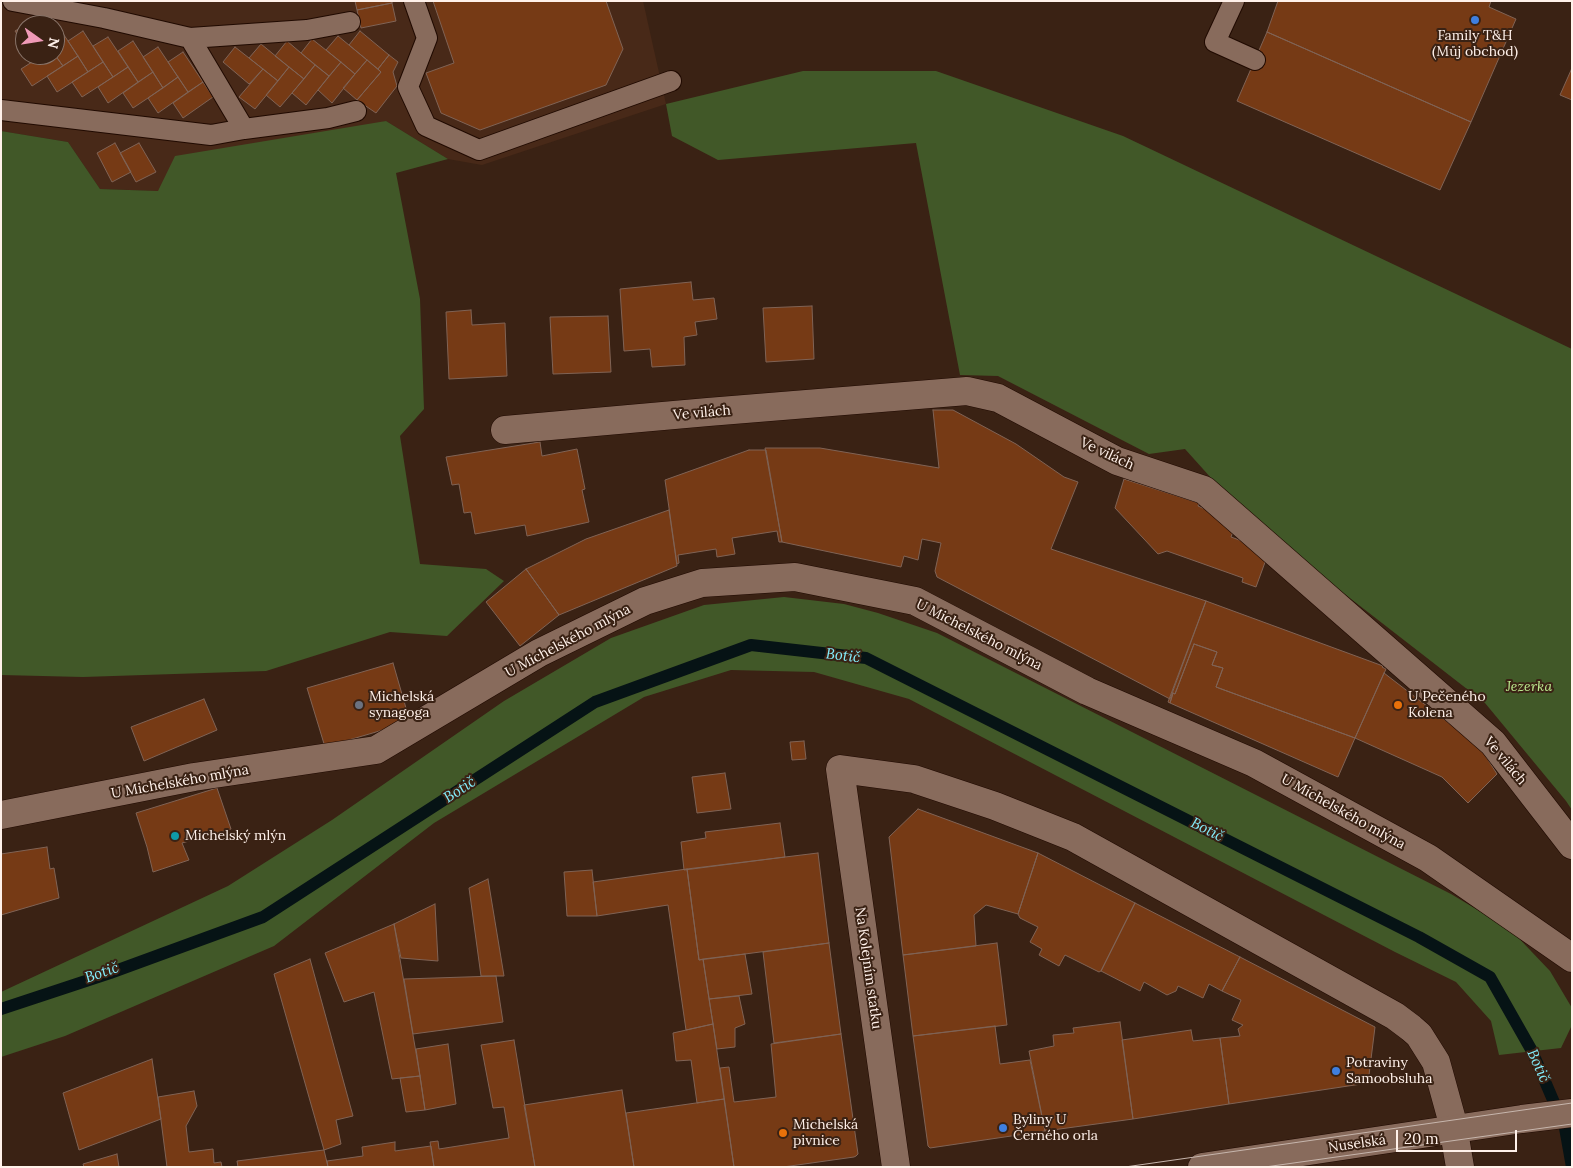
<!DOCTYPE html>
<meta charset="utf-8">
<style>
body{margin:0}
#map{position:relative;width:1573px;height:1168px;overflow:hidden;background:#3a2214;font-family:Lora,serif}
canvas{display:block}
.frame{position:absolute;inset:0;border:2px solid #fff1ea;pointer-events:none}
.north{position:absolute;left:15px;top:15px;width:50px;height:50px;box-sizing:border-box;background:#3a2214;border:1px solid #89756a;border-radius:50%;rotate:103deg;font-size:14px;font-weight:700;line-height:20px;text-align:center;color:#fff1ea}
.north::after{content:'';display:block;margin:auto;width:18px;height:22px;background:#ef9ab7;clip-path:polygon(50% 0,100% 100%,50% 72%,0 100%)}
.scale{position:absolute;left:1396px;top:1130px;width:121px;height:22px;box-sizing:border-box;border:2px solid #fff1ea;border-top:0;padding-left:6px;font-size:15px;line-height:18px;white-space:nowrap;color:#fff1ea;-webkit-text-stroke:4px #3a2214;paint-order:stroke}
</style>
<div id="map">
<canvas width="1573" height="1168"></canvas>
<div class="frame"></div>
<div class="north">N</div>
<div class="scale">20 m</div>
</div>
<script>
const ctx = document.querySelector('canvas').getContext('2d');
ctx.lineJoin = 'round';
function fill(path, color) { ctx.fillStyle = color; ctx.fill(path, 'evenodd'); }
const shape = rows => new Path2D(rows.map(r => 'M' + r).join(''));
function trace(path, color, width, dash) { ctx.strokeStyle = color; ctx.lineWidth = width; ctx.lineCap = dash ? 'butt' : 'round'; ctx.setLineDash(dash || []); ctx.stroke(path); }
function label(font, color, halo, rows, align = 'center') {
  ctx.font = font + ' Lora,serif'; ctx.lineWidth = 4; ctx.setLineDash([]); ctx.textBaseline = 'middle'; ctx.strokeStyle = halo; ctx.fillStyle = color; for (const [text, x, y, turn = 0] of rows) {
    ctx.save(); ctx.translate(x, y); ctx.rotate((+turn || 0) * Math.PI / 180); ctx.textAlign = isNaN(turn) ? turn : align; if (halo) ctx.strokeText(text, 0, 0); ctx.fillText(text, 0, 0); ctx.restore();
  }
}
const built = shape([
 [1,1,643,1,666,104,482,165,448,159,386,121,158,191,100,189,68,142,1,131],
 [25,25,55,25,55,55,25,55]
]);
const green = shape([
 [803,71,936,71,1123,136,1572,349,1572,810,1566,801,1485,703,1324,578,1230,499,1185,449,1149,454,998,376,960,375,916,143,718,160,672,136,666,104],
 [386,121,448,159,396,173,420,299,424,409,400,436,420,564,486,569,504,581,447,636,390,632,266,671,83,677,1,675,1,131,68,142,100,189,158,191,175,156],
 [784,597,844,604,878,613,937,633,1451,894,1511,930,1550,971,1572,1008,1572,1025,1561,1048,1499,1055,1491,1021,1456,982,1395,952,909,699,814,672,731,670,644,697,434,823,274,946,65,1036,1,1057,1,992,228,886,332,820,504,701,611,638,704,605]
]);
const stream = shape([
 [1,1009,110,973,263,917,595,702,751,645,866,658,1419,937,1490,977,1532,1051,1565,1128,1572,1167]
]);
const building = shape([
 [355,1,392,1,392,3,357,10,355,1],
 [433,1,606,1,623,49,606,85,480,130,441,113,426,73,454,63,433,1],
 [1278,1,1491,1,1489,7,1516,19,1471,122,1267,32,1278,1],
 [392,3,396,21,361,28,357,10,392,3],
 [25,25,25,46,15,31,25,25],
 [58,26,78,56,63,66,55,55,55,28,58,26],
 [83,31,103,62,88,72,68,41,83,31],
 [360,31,389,55,378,69,349,45,360,31],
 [1267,32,1471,122,1440,190,1237,101,1267,32],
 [338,36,367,60,355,74,326,50,338,36],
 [108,37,128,67,113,77,93,46,108,37],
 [312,39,341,62,329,76,301,53,312,39],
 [133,41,153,72,138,82,118,51,133,41],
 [287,41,315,65,304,79,275,56,287,41],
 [261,44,289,67,278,81,249,58,261,44],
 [158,47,178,77,163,88,143,57,158,47],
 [235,47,263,69,249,84,223,62,235,47],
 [183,52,203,82,188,92,168,62,183,52],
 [43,55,55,55,63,66,32,86,21,69,43,55],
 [389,55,398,62,393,72,397,86,376,113,357,100,381,72,378,69,389,55],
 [78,56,88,72,57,92,47,76,78,56],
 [367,60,381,72,357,100,343,88,367,60],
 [103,62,113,77,82,97,72,82,103,62],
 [341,62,355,74,332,103,318,90,341,62],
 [315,65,329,76,306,105,292,93,315,65],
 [128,67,138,82,108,103,98,87,128,67],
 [289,67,304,79,280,107,266,95,289,67],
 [1572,68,1572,100,1560,95,1572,68],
 [263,69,278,81,255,109,239,97,263,69],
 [153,72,163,88,133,108,123,93,153,72],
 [178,77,188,92,158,113,148,98,178,77],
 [203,82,213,97,183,118,173,103,203,82],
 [115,143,131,172,112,182,97,153,115,143],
 [139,143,156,172,136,182,120,153,139,143],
 [691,282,693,300,714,298,717,319,695,322,697,335,684,337,685,365,652,367,650,349,624,351,620,289,691,282],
 [812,306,814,359,766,362,763,308,812,306],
 [471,310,472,325,505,323,507,376,449,379,446,312,471,310],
 [608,316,611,372,553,374,550,317,608,316],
 [933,410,953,410,1016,444,1064,477,1078,482,1051,549,1206,601,1170,699,937,577,935,571,941,543,922,539,918,560,904,556,901,567,782,542,765,448,820,448,939,468,933,410],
 [540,442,542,456,577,449,585,489,582,490,589,522,527,536,525,525,475,534,471,512,464,513,459,484,452,485,446,457,540,442],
 [749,450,766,450,782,542,779,542,777,531,732,538,735,554,717,557,716,549,678,555,679,563,677,564,665,480,749,450],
 [1124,479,1199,503,1198,506,1216,514,1234,529,1231,537,1256,546,1268,554,1256,587,1242,582,1243,578,1167,551,1158,554,1115,508,1124,479],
 [669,510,677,566,559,615,526,569,586,539,669,510],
 [526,569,559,615,520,646,486,602,526,569],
 [1206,601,1383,666,1382,667,1386,669,1355,738,1216,687,1223,668,1212,665,1217,652,1194,644,1175,694,1173,693,1170,703,1168,702,1206,601],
 [1194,644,1217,652,1212,665,1223,668,1216,687,1355,738,1338,777,1170,703,1173,693,1175,694,1194,644],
 [393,663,410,722,325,747,307,688,393,663],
 [1384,673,1480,747,1497,774,1468,803,1442,777,1355,738,1384,673],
 [204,699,217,730,144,761,131,727,204,699],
 [804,741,806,759,792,760,790,742,804,741],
 [725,773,731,809,697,813,692,777,725,773],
 [217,788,231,829,182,843,189,860,153,872,147,847,136,813,217,788],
 [918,809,1038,853,1018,914,986,905,974,915,976,946,903,955,889,837,918,809],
 [780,823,785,857,684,870,681,842,706,838,705,832,780,823],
 [47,847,50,869,54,868,59,898,1,915,1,854,47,847],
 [818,853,829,943,699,960,687,869,818,853],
 [1038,853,1135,903,1101,971,1099,972,1065,955,1059,966,1039,955,1042,949,1030,942,1038,927,1020,918,1018,914,1038,853],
 [687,869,699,960,703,959,713,1024,686,1030,668,905,597,916,593,882,687,869],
 [592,870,597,916,567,916,564,872,592,870],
 [488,879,504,976,481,976,469,888,488,879],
 [1135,903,1240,957,1222,991,1209,984,1203,998,1178,986,1176,991,1167,995,1144,982,1140,991,1101,971,1135,903],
 [435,904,438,961,401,958,394,924,435,904],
 [394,924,420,1076,392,1079,374,992,344,1002,325,953,394,924],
 [829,943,841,1034,774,1043,763,952,829,943],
 [997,943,1007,1025,913,1036,903,955,997,943],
 [745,954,752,994,709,999,703,959,745,954],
 [1240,957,1375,1027,1368,1083,1229,1104,1220,1038,1240,1036,1238,1029,1243,1025,1232,1020,1241,1000,1222,991,1240,957],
 [310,959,353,1116,336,1120,341,1144,324,1150,274,974,310,959],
 [496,976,503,1022,413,1034,404,979,496,976],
 [739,996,745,1024,735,1028,735,1047,717,1049,709,999,739,996],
 [1120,1022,1133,1119,1045,1131,1029,1051,1054,1046,1053,1035,1074,1033,1073,1028,1120,1022],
 [713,1024,724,1099,697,1103,691,1060,676,1061,673,1033,713,1024],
 [995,1026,1000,1064,1030,1060,1045,1131,930,1148,928,1146,913,1036,995,1026],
 [1191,1030,1193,1041,1220,1038,1229,1104,1133,1119,1122,1040,1191,1030],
 [841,1034,858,1154,856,1156,854,1157,783,1167,734,1167,720,1068,729,1067,734,1102,776,1097,771,1044,841,1034],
 [514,1040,535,1167,434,1167,430,1142,438,1141,439,1149,509,1138,504,1107,493,1108,481,1045,514,1040],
 [448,1044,456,1104,425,1110,416,1049,448,1044],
 [152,1059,161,1119,79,1150,63,1093,152,1059],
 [420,1076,425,1110,406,1112,400,1078,420,1076],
 [622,1090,634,1167,535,1167,524,1105,622,1090],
 [194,1091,197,1106,186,1126,189,1152,213,1149,214,1163,221,1162,222,1167,167,1167,158,1097,194,1091],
 [724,1099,734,1167,634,1167,626,1113,724,1099],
 [395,1142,395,1151,431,1146,434,1167,328,1167,327,1161,363,1156,362,1147,395,1142],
 [324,1150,328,1167,238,1167,237,1161,324,1150],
 [117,1154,119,1167,84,1167,83,1164,117,1154]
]);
const lane = shape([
 [13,1,104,18,190,38,307,30,350,22],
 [414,1,427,38,408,87,426,126,479,150,671,81],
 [1234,1,1215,42,1255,60],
 [190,38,244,129],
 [1,110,211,135,244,129,328,118,356,111]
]);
const street = shape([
 [505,430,708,412,967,391,998,398,1117,461,1204,490,1493,743,1572,845],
 [1,815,194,777,376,750,539,653,645,601,702,583,795,577,915,601,1087,691,1254,763,1428,858,1572,958],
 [896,1167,840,769,914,779,995,806,1073,837,1395,1016,1411,1028,1419,1035,1436,1062,1452,1120,1460,1167]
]);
const secondary = shape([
 [1202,1167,1522,1119,1572,1113]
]);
const tram = shape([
 [1125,1167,1572,1103],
 [1265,1167,1572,1124]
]);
const markers = [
 [1475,20,5,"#3f7fe0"],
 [359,705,5,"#6b7280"],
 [1398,705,5,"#e8710a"],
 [175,836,5,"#0f9aa8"],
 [1336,1071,5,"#3f7fe0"],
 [1003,1128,5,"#3f7fe0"],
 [783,1133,5,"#e8710a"]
];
const poiNames = [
 ["Family T&H",1475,36,"center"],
 ["(Můj obchod)",1475,52,"center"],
 ["Michelská",369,697],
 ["synagoga",369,713],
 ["U Pečeného",1408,697],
 ["Kolena",1408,713],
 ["Michelský mlýn",185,836],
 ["Potraviny",1346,1063],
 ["Samoobsluha",1346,1079],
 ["Byliny U",1013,1120],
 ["Černého orla",1013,1136],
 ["Michelská",793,1125],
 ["pivnice",793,1141]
];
const streetNames = [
 ["Ve vilách",702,413,-5],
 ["Ve vilách",1107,454,25],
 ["U Michelského mlýna",979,635,27],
 ["U Michelského mlýna",568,641,-28],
 ["Ve vilách",1505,761,50],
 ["U Michelského mlýna",180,782,-10],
 ["U Michelského mlýna",1343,812,29],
 ["Na Kolejním statku",868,968,82],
 ["Nuselská",1357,1144,-8]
];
const parkNames = [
 ["Jezerka",1529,687]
];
const waterNames = [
 ["Botič",843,656,7],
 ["Botič",460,790,-33],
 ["Botič",1207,830,27],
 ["Botič",102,973,-19],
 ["Botič",1538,1066,66]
];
fill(built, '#482918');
fill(green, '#415828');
trace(stream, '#061315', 12);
fill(building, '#763a15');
trace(building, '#806355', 1);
trace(lane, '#200a01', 22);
trace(street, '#200a01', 29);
trace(secondary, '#200a01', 29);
trace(lane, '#886b5c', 20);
trace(street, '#886b5c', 28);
trace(secondary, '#886b5c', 28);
trace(tram, '#c7b6ad', 1);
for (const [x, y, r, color] of markers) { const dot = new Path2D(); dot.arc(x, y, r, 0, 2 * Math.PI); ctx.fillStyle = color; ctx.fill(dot); trace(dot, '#3a2214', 2); }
label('14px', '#fff1ea', '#3a2214', poiNames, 'left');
label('14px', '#fff1ea', '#3a2214', streetNames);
label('italic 14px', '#bcea8f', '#3a2214', parkNames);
label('italic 15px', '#84effe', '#3a2214', waterNames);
</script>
